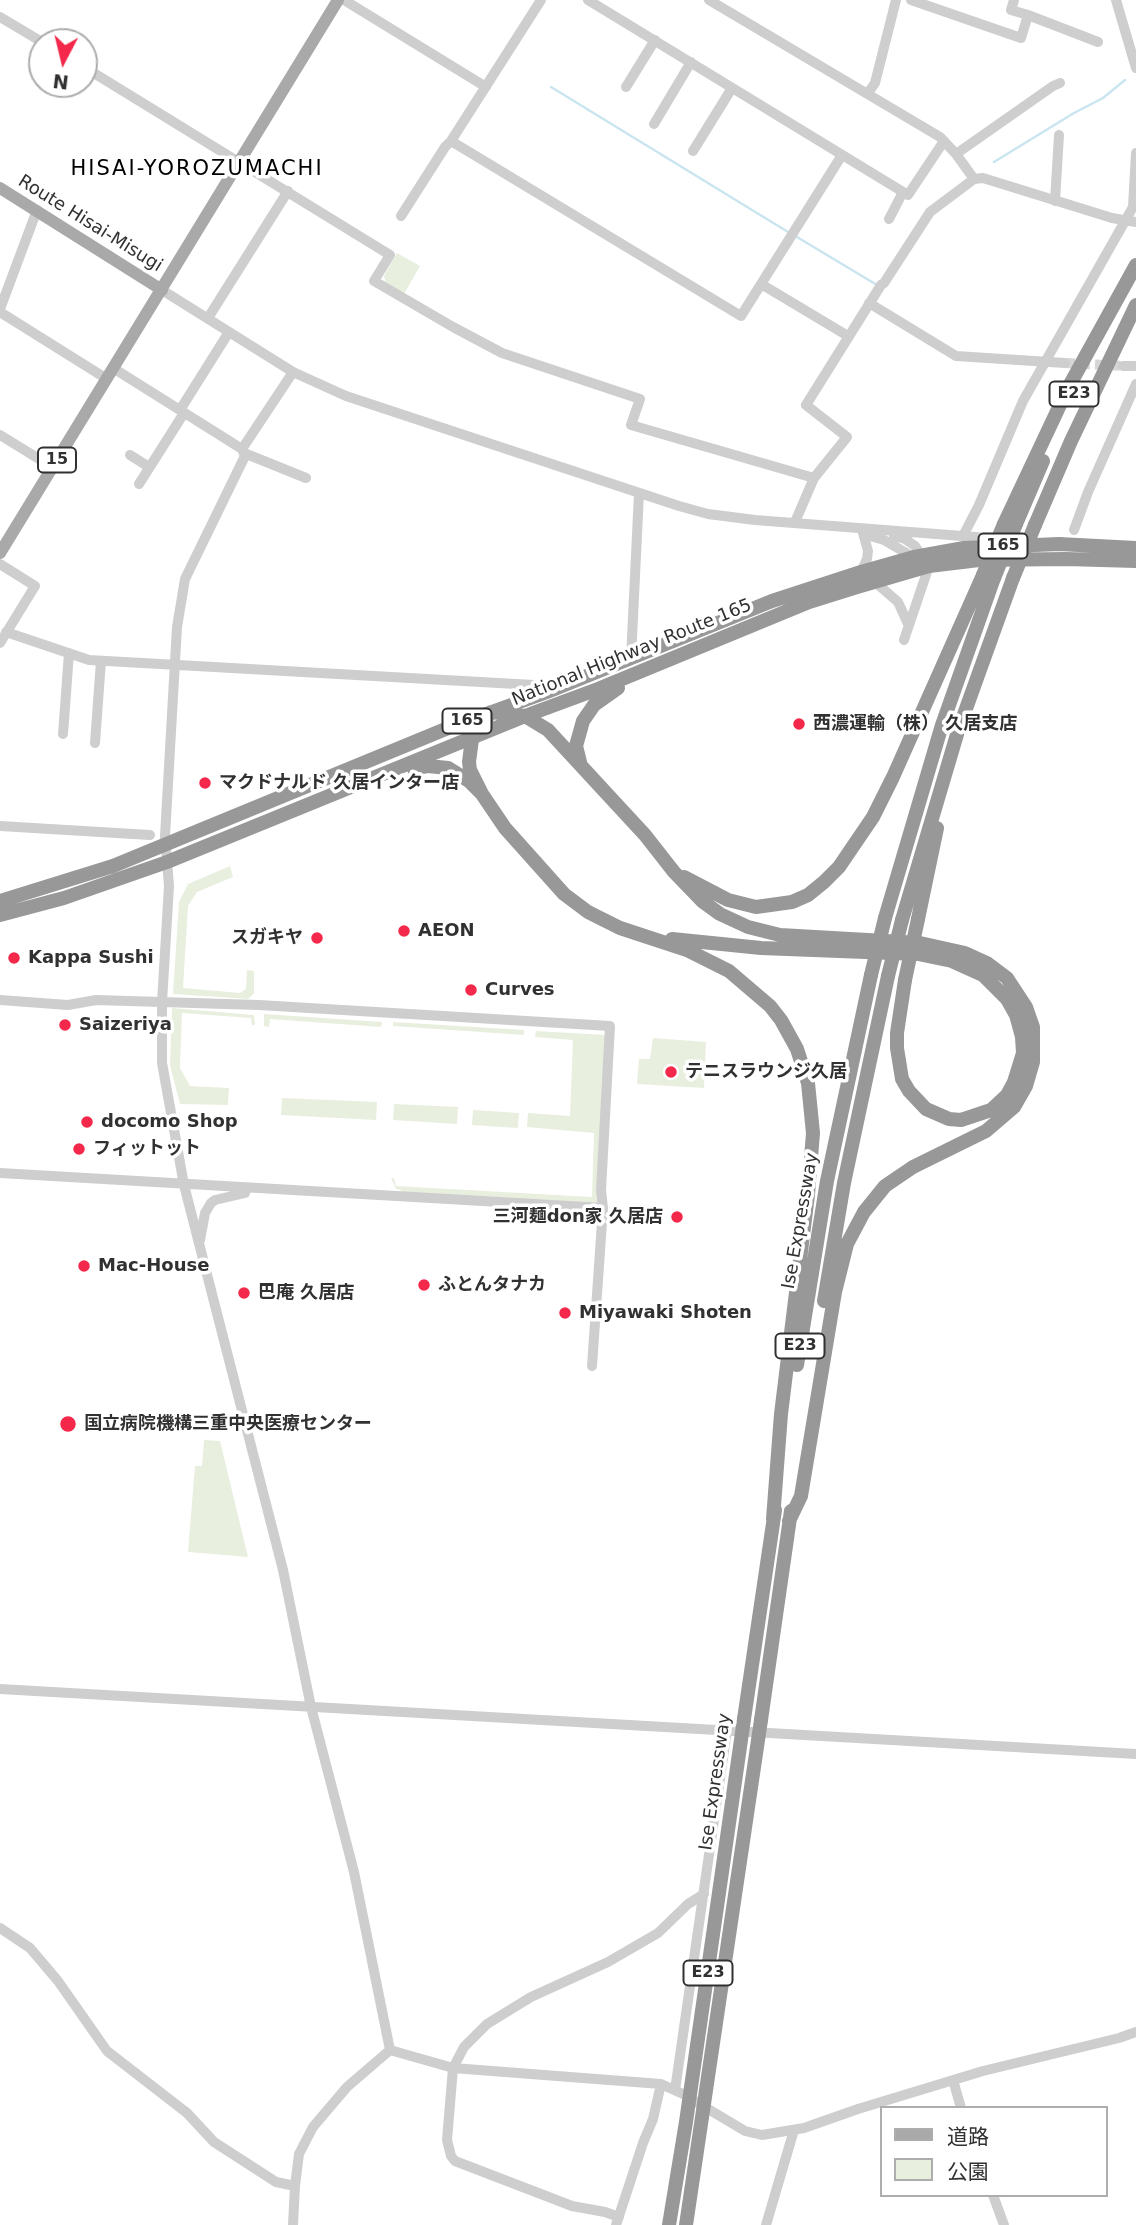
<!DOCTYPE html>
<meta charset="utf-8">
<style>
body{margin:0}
#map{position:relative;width:1136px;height:2225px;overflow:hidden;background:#fff;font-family:"DejaVu Sans","Noto Sans JP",sans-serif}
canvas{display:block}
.legend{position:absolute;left:880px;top:2106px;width:228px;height:91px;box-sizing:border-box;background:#fff;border:2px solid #adadad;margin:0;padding:9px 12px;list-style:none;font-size:21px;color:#313131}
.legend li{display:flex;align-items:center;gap:14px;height:35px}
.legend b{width:35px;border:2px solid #adadad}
.north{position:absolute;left:28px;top:28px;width:70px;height:70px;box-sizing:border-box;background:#fff;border:2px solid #adadad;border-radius:50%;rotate:187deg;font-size:19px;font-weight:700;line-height:28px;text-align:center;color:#313131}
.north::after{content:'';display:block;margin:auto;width:24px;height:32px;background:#f4284b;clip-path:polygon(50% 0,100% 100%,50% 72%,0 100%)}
</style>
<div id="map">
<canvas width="1136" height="2225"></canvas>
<ul class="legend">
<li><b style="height:9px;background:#a9a9a9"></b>道路</li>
<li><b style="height:19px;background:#e9efdf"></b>公園</li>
</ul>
<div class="north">N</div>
</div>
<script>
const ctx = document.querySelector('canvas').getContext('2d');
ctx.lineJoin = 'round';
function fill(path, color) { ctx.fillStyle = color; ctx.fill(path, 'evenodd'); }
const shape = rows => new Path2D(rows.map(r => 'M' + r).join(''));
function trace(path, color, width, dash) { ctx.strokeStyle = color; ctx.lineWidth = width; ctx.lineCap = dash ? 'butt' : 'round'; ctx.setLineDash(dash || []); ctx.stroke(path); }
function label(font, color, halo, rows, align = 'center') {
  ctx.font = font + ' "DejaVu Sans","Noto Sans JP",sans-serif'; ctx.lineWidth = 7; ctx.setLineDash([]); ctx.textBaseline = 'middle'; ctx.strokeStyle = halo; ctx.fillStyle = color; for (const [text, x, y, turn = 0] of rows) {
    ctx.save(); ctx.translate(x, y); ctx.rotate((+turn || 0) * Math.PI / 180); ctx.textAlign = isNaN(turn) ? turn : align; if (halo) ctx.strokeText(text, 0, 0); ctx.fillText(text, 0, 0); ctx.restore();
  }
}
const green = shape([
 [397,253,420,266,404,294,386,284,384,276],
 [230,866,233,877,197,892,188,906,183,988,240,993,246,989,247,970,254,971,254,993,248,999,173,994,179,902,188,884],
 [172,1008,254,1015,255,1025,252,1025,251,1018,182,1013,180,1068,190,1086,229,1088,228,1105,180,1104,170,1065],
 [264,1014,382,1022,381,1027,270,1019,269,1027,264,1026],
 [393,1022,524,1030,524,1035,393,1026],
 [536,1031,607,1035,599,1206,401,1195,401,1190,396,1189,391,1178,394,1178,396,1186,592,1197,594,1133,527,1127,528,1113,570,1116,573,1040,535,1037],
 [653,1038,706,1042,704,1088,637,1084,639,1059,650,1059],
 [282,1098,377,1102,376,1120,281,1115],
 [394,1104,458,1107,457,1124,393,1120],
 [473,1110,519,1113,518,1128,472,1125],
 [204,1440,220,1441,248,1557,188,1552,195,1466,202,1466]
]);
const stream = shape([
 [551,87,788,232],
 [994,162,1074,113,1103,98,1125,80],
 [797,237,877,285]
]);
const minorTunnel = shape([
 [1065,363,1123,366]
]);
const minor = shape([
 [344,0,486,87],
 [588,0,908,195,944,141],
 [709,0,940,137,956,154,974,179],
 [911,0,1021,38,1028,15,1011,10,1014,0],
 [1116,0,1136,68],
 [1028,15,1098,42],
 [0,17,42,42],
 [84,67,390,255,374,281,453,327,502,353,640,399,631,425,814,478],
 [626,87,655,40],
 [868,93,875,83,896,0],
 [654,124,691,62],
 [451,141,741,316,842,155],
 [693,151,732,88],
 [956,154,1053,86,1060,83],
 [1055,201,1059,135],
 [401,216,445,147,451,141,541,0],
 [889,219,903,192],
 [761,284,848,336],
 [162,290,293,372,346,396,679,506,708,514,755,520,1001,539],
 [869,303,956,356,1065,363],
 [0,309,37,210],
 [0,312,107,379],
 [208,318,288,191],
 [1123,366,1136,366],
 [113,368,242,449,245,456,185,579,177,627,165,836,169,886,162,1002,162,1063,184,1185,283,1570,311,1707,354,1872,390,2050],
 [180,410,229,332],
 [0,435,52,467],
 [242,449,293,372],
 [244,453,306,478],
 [130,455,149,467],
 [139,484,184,413],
 [795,522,814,478,847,437,806,405,881,285,884,283,930,212,974,179,983,178,1112,218,1136,222],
 [1074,530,1088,492,1136,384],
 [867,535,884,540,913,557],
 [894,536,905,539,915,546,923,558],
 [963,536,979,505,1023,401,1133,207,1136,153],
 [0,564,35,586,0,643],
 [861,572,867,559,868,551,863,533],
 [875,582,898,602,908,624],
 [6,632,89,660,534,685,547,692],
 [904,640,929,566],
 [631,659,639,493],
 [63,734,69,653],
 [95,743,101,661],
 [0,826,150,835],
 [0,1000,68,1005,96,1000,259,1005,610,1026,601,1190,603,1208,592,1366],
 [0,1173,603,1208],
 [200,1240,205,1213,211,1203,215,1200,245,1193],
 [0,1689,1136,1754],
 [0,1928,30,1948,58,1981,107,2051,187,2113,214,2142,276,2182,295,2186],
 [390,2050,453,2068,661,2084,683,2094,745,2131,762,2135,804,2128,858,2109,983,2071,1119,2038,1136,2032],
 [953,2080,961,2108],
 [675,2090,727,1730],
 [993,2195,1004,2225],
 [619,2217,605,2212,572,2206,455,2161,451,2156,447,2140,453,2068,464,2047,487,2024,531,1997,608,1962,658,1933,688,1904,704,1894],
 [293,2225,295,2186,299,2154,313,2127,347,2087,390,2050],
 [616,2225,643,2143,653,2119,661,2084],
 [766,2225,794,2130]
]);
const major = shape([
 [0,188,162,290],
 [0,553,338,0]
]);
const highway = shape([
 [1004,524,1068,388,1136,265],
 [1016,524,1043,461],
 [1035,525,1071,441,1136,305],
 [580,762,576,746,583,721,594,705,618,688],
 [414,769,428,766,448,768,469,781,482,794,505,828,564,894,588,912,620,928,687,950,729,971,770,1006,781,1020,797,1049,808,1083,813,1133,808,1195,781,1414,773,1519],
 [482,794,470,770,469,762,472,739,491,712,525,716,548,730,645,835,674,872,702,901,720,914,748,927,780,935,920,943,965,953,987,963,1007,978,1026,1007,1033,1027,1033,1062,1026,1086,1014,1107,986,1131,913,1167,885,1186,864,1212,847,1244,835,1292,801,1496,789,1521],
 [684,877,728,900,756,907,792,902,808,895,824,882,839,867,873,817,893,777,983,575],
 [0,901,113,866,453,726,547,692,772,601,861,572,914,557,964,548,1059,544,1136,548],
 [0,915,64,898,167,862,525,716,598,689,809,602,857,587,929,566,979,560,1066,559,1136,561],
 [885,918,942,725,994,578],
 [918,919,937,828],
 [902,920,958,731,1013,578],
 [672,939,761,948,918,954,952,961,983,975,1007,999,1016,1015,1022,1037,1023,1053,1014,1082,1007,1095,991,1110,961,1120,949,1119,926,1109,909,1091,902,1079,897,1048,897,1033,905,980],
 [824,1301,844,1183,888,976],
 [797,1365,827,1181,871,975],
 [744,1719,775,1510],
 [761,1720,791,1511]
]);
const highwayBridge = shape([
 [983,575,1004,524],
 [994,578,1016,524],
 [1013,578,1035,525],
 [871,975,885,918],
 [888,976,902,920],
 [905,980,918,919],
 [669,2225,686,2122,744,1719],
 [686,2225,761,1720]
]);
const markers = [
 [799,724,7,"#f4284b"],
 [205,783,7,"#f4284b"],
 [404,931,7,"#f4284b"],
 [317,938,7,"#f4284b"],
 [14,958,7,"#f4284b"],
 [471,990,7,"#f4284b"],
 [65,1025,7,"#f4284b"],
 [671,1072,7,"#f4284b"],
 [87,1122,7,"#f4284b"],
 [79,1149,7,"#f4284b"],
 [677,1217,7,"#f4284b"],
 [84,1266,7,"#f4284b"],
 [424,1285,7,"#f4284b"],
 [244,1293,7,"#f4284b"],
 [565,1313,7,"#f4284b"],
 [68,1424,9,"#f4284b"]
];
const shields = [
 [1074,394,49],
 [57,460,38],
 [1003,546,49],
 [467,721,49],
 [800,1346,49],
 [708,1973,49]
];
const shieldNames = [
 ["E23",1074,394],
 ["15",57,460],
 ["165",1003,546],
 ["165",467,721],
 ["E23",800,1346],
 ["E23",708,1973]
];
const streetNames = [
 ["Route Hisai-Misugi",90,224,32],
 ["National Highway Route 165",632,653,-22],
 ["Ise Expressway",801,1221,-80],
 ["Ise Expressway",716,1782,-82]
];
const poiNames = [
 ["西濃運輸（株） 久居支店",813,724],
 ["マクドナルド 久居インター店",219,783],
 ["AEON",418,931],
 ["スガキヤ",303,938,"right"],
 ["Kappa Sushi",28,958],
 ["Curves",485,990],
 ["Saizeriya",79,1025],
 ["テニスラウンジ久居",685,1072],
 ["docomo Shop",101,1122],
 ["フィットット",93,1149],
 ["三河麺don家 久居店",663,1217,"right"],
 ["Mac-House",98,1266],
 ["ふとんタナカ",438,1285],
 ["巴庵 久居店",258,1293],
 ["Miyawaki Shoten",579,1313],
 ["国立病院機構三重中央医療センター",84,1424]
];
const quarterNames = [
 ["HISAI-YOROZUMACHI",197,170]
];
fill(green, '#e9efdf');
trace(stream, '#cae5f0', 2.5);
trace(minorTunnel, '#d6d6d6', 10, [10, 5]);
trace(minor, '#cecece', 10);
trace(major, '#a9a9a9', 12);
trace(highway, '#989898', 14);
trace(highwayBridge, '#989898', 14);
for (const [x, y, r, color] of markers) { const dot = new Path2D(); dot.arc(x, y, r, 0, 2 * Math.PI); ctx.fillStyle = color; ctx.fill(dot); trace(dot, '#fff', 2.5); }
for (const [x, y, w] of shields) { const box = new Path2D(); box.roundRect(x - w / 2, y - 12.5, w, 25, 5); ctx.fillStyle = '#fff'; ctx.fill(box); trace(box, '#313131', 2); }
label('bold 16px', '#313131', null, shieldNames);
label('18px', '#313131', '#fff', streetNames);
label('bold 18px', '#313131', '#fff', poiNames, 'left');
ctx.letterSpacing = '2px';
label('21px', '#000', '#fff', quarterNames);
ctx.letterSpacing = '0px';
</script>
